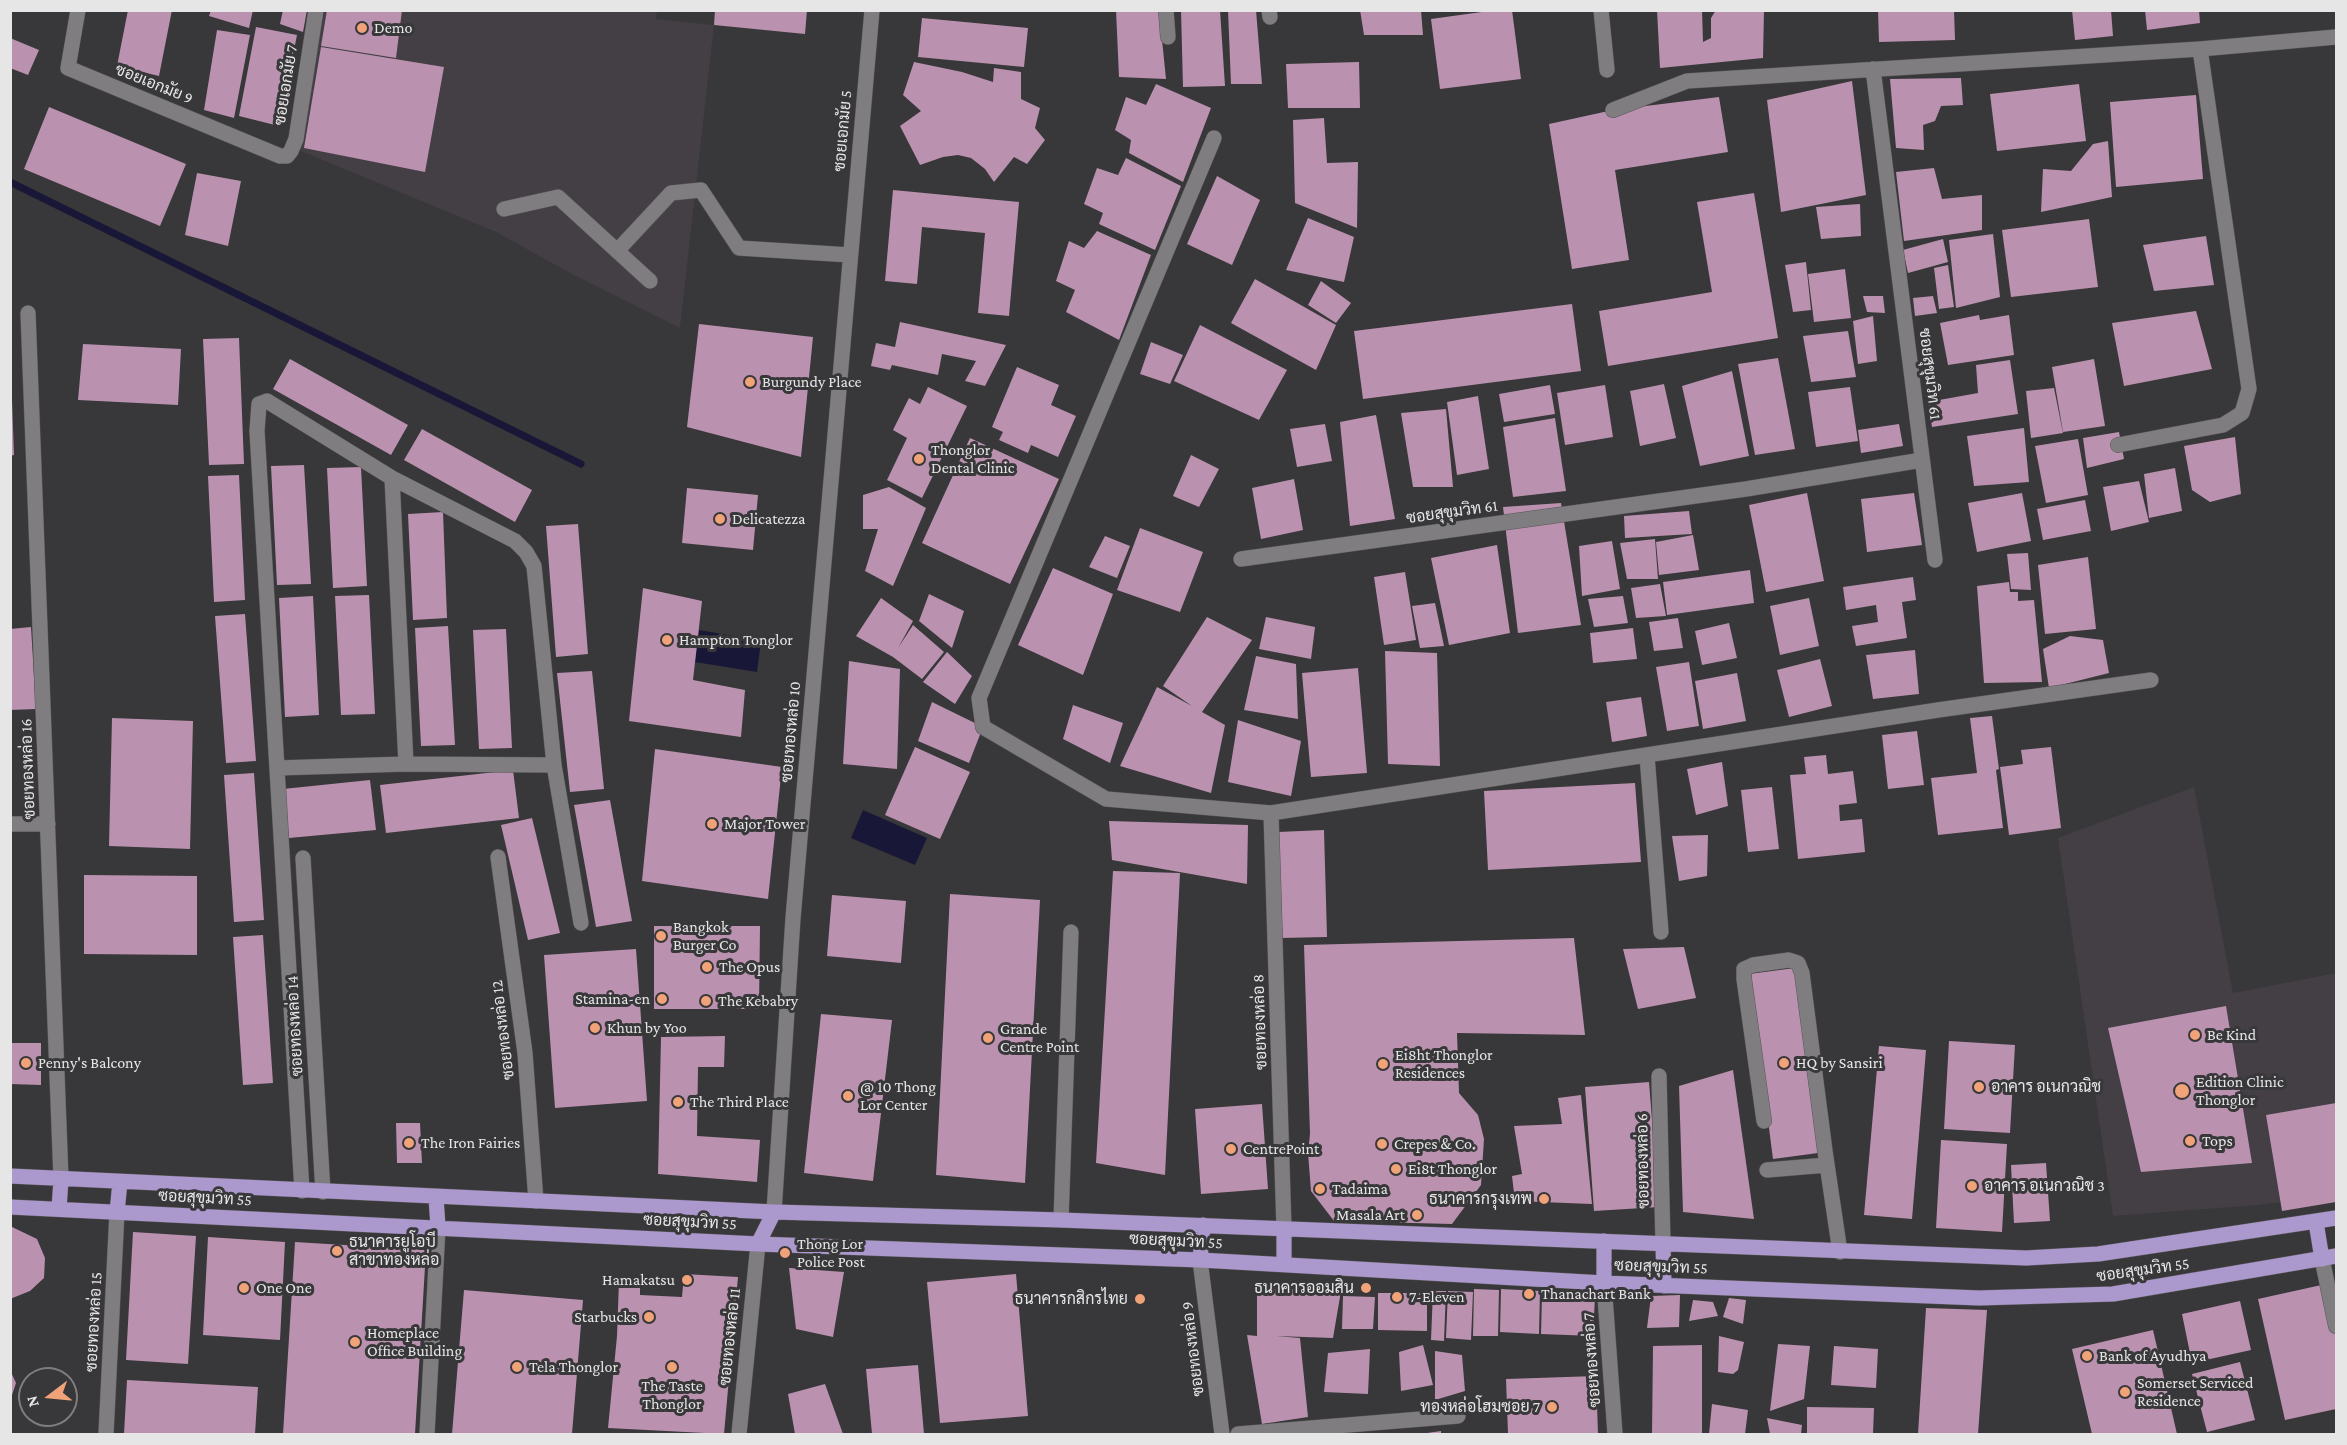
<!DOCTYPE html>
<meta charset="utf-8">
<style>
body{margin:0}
#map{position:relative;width:2347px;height:1445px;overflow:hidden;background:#383739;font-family:"Crimson Pro",serif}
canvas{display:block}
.frame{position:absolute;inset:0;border:12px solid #e7e6e7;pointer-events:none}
.north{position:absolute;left:18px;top:1367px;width:60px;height:60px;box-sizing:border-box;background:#383739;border:2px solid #7e7d7f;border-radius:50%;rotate:254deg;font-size:16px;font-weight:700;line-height:24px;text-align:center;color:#e7e6e7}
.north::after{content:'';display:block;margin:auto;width:21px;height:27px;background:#f0a278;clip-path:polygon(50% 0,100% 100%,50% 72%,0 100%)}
</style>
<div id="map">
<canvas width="2347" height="1445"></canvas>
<div class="frame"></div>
<div class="north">N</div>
</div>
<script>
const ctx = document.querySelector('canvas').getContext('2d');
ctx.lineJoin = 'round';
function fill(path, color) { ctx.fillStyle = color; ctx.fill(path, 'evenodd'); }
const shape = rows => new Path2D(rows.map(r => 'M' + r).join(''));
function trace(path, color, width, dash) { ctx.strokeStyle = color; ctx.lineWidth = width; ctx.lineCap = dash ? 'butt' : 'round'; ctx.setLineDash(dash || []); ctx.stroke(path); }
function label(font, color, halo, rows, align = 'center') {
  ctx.font = font + ' "Crimson Pro",Sarabun,serif'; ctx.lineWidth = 6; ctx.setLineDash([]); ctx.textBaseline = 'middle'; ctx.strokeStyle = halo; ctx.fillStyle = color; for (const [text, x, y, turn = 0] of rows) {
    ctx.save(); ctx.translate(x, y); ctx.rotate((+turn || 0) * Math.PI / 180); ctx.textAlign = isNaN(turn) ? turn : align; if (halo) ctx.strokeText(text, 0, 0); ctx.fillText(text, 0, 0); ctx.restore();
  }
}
const built = shape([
 [657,10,656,19,714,25,680,328,570,273,496,232,289,146,315,11],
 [2194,787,2233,993,2336,973,2336,1195,2258,1205,2113,1216,2058,838]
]);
const water = shape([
 [699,630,761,641,757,672,695,662],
 [863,810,927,838,915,865,851,838]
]);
const stream = shape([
 [10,182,581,464]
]);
const building = shape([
 [128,10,172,10,159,76,117,66],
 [211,10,253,10,249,28,209,16],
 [283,10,307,10,303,32,280,24],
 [327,10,402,10,396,58,321,46],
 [715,10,807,10,805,34,714,25],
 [1116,10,1159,10,1166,79,1119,77],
 [1181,10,1220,10,1225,86,1183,87],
 [1228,10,1256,10,1262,84,1231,84],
 [1360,10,1421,10,1423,35,1364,35],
 [1496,10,1512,10,1521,79,1440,89,1431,19],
 [1657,10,1702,10,1703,42,1711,38,1711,18,1716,10,1764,10,1763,58,1660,68],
 [1878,10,1954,10,1955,40,1879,42],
 [2072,10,2111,10,2113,36,2075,40],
 [2145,10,2199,10,2200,23,2147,30],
 [922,18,1028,28,1024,67,918,57],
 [256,27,297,35,279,126,239,116],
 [217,30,250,35,234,118,204,110],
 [10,38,39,50,28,75,10,68],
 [321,47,444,67,425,172,304,148],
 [914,62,962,72,993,82,994,68,1021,72,1021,99,1040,108,1035,128,1045,140,1027,164,1014,157,994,182,985,169,971,158,958,155,943,157,920,165,900,126,921,111,903,95],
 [1359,62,1360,108,1288,108,1286,64],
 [1961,78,1963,105,1941,106,1935,121,1923,125,1924,150,1896,148,1890,79],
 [1852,81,1866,195,1781,212,1767,100],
 [1156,84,1211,108,1183,182,1129,153,1131,140,1115,130,1126,97,1146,105],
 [2079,84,2086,141,1997,151,1990,94],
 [2196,95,2203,179,2116,187,2110,102],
 [1719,97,1728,152,1615,170,1629,260,1572,269,1549,124,1613,110],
 [49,107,186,164,160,226,24,169],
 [1324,118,1327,163,1358,162,1357,228,1295,203,1293,120],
 [2108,141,2112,197,2041,212,2043,169,2071,171,2093,144],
 [1126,158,1181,186,1155,250,1099,224,1103,213,1084,204,1097,168,1118,175],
 [1934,168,1942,199,1982,195,1982,230,1904,241,1896,172],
 [197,173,241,181,228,246,185,235],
 [1217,176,1260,200,1232,265,1187,244],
 [893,190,1019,202,1009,316,978,313,985,233,922,227,917,284,885,281],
 [1754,193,1778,338,1608,366,1599,311,1712,292,1697,202],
 [1860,204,1861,236,1821,239,1816,207],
 [1308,218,1354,237,1344,282,1286,270],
 [2089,219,2098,287,2011,297,2002,230],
 [1097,231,1151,255,1119,340,1066,312,1075,290,1056,281,1069,241,1084,248],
 [1993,234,2000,297,1956,308,1949,240],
 [2206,236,2214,285,2154,291,2143,245],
 [1943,239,1948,262,1908,273,1903,250],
 [1806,262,1811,310,1793,312,1785,265],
 [1948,265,1954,307,1939,309,1934,268],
 [1845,269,1851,318,1814,322,1808,274],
 [1255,279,1336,325,1316,370,1231,323],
 [1321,281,1351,303,1336,323,1308,305],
 [1863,296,1883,296,1885,313,1867,312],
 [1933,296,1937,313,1915,316,1913,298],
 [1572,304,1581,371,1363,399,1354,331],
 [2196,311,2212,369,2124,386,2112,323],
 [1979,315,1980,320,2009,315,2014,355,1948,365,1940,323],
 [1873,316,1877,361,1858,364,1853,321],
 [900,322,1006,345,985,386,965,381,976,361,942,354,938,375,892,365,890,370,871,366,876,343,895,347],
 [699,324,813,337,801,457,687,427],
 [1200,325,1287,370,1259,420,1174,381],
 [1848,331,1856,377,1811,382,1803,336],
 [239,338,244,464,209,465,203,339],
 [1151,342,1183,355,1170,384,1140,374],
 [83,344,181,349,178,405,78,400],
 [1778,358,1795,449,1755,455,1738,364],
 [290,359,408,425,391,455,273,389],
 [2094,359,2105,426,2063,432,2052,367],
 [2010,360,2018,414,1932,427,1928,402,1978,393,1976,365],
 [1017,367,1059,385,1051,405,1076,416,1058,457,1031,445,1028,453,999,440,1003,432,992,427],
 [1732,371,1749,456,1700,466,1682,386],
 [1664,384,1676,438,1640,446,1630,391],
 [1550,385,1555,414,1504,422,1499,394],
 [1605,385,1613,437,1565,445,1557,393],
 [928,387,967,406,922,498,887,480,907,438,893,430,909,398,920,404],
 [1850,387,1858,441,1816,447,1808,392],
 [2054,388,2063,433,2031,438,2026,391],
 [1478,396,1489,469,1457,475,1447,402],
 [10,400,12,400,14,455,10,456],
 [1446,409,1453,487,1413,487,1401,413],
 [1376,415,1395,519,1350,526,1340,422],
 [1555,418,1566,491,1513,497,1503,427],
 [1325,424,1332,461,1297,467,1290,429],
 [1899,424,1903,446,1861,453,1858,430],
 [2024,428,2029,482,1974,486,1967,436],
 [422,429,532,490,515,522,404,460],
 [2119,432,2124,459,2087,468,2083,438],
 [2235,437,2241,494,2210,502,2192,490,2184,446],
 [970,438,1059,479,1010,584,922,543],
 [2078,439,2088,495,2046,503,2035,446],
 [1191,455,1219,469,1199,507,1173,496],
 [304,465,311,584,277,585,271,466],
 [361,467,367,586,333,588,327,468],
 [2175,468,2182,511,2149,518,2144,474],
 [239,475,245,600,214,602,208,476],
 [1294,479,1303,530,1261,539,1252,488],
 [2139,481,2149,522,2111,531,2103,487],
 [889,487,926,508,893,586,865,571,878,529,863,529,863,495],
 [687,488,758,495,753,550,682,543],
 [1807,493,1824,581,1766,592,1749,505],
 [1914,493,1922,545,1867,552,1861,499],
 [2022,493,2031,541,1977,552,1968,503],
 [2085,500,2091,531,2043,540,2037,509],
 [1561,503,1581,625,1518,633,1503,507],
 [1689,511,1692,534,1625,538,1624,516],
 [443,512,447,618,413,620,408,514],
 [578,524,588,654,556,657,546,526],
 [1140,528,1203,552,1180,612,1117,590],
 [1693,535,1699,570,1659,575,1656,542],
 [1105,536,1130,546,1117,578,1089,567],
 [1655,539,1658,579,1627,579,1620,543],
 [1612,541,1620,589,1582,596,1579,546],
 [1497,545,1510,633,1449,645,1431,558],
 [2028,553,2031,590,2011,589,2007,554],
 [2088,557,2096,629,2045,634,2038,565],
 [1053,568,1113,594,1083,675,1018,645],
 [1750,570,1754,603,1667,615,1663,582],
 [1405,572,1416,640,1384,645,1374,577],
 [1913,577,1916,600,1902,602,1907,638,1856,646,1852,626,1878,622,1876,605,1846,610,1843,587],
 [2009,582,2010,592,2018,592,2018,601,2034,600,2042,682,1984,683,1977,586],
 [1660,584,1666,616,1636,618,1631,588],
 [643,588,702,601,693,680,745,690,741,737,629,721],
 [929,594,964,611,952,648,919,621],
 [369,595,375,714,341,715,335,596],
 [313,596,319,715,285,717,279,598],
 [1623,596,1628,623,1594,627,1588,599],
 [881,598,913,621,898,648,913,625,944,652,922,679,893,657,856,636],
 [1809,598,1819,646,1780,655,1770,606],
 [1435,603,1444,646,1420,648,1412,606],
 [245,614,256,761,226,763,215,616],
 [1207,617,1252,640,1202,712,1225,725,1211,793,1120,766,1157,687,1192,706,1163,686],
 [1266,617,1315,627,1311,659,1259,649],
 [1678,618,1683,648,1654,651,1649,622],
 [1729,623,1737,658,1702,665,1695,631],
 [448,626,455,745,421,746,415,628],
 [31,627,36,709,10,710,10,629],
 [1633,628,1637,659,1593,663,1590,633],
 [506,629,512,748,479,749,473,630],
 [2070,636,2103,640,2109,673,2049,688,2043,649],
 [1915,650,1919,694,1873,699,1866,655],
 [1385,651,1437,653,1440,766,1388,764],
 [947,652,972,676,955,704,923,682],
 [1256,656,1296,664,1298,719,1244,710],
 [1820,659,1832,706,1789,717,1777,670],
 [849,661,900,669,897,769,843,764],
 [1689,662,1699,726,1667,731,1656,667],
 [1358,668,1367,773,1311,777,1302,673],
 [592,671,604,789,570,792,557,673],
 [1737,673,1746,721,1703,729,1695,681],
 [1641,697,1647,736,1612,742,1606,702],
 [932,702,983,727,969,763,918,741],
 [1073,705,1123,723,1110,763,1063,739],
 [1992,716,1999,769,1996,770,2003,828,1938,835,1931,778,1977,773,1970,718],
 [112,718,193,721,190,849,109,846],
 [1238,720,1301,741,1291,796,1228,782],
 [1917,731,1924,785,1888,789,1882,735],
 [915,747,970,772,940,839,885,815],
 [2051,747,2061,828,2009,835,2000,767,2023,764,2021,750],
 [655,749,782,767,768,899,642,881],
 [1826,755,1828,774,1853,771,1857,803,1839,805,1840,821,1862,819,1865,852,1798,859,1790,775,1806,774,1804,757],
 [1722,762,1728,806,1696,815,1687,769],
 [513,770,519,818,386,833,380,785],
 [254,773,264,920,234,922,224,775],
 [370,780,376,830,289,838,283,789],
 [1635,783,1641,862,1488,870,1484,791],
 [1772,787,1779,849,1748,852,1741,790],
 [610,800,632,921,596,927,574,805],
 [532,818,560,933,528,940,501,825],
 [1109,821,1248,825,1247,884,1112,860],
 [1324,830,1327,937,1281,938,1278,832],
 [1708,835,1707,876,1679,881,1672,836],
 [1113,871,1180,873,1165,1175,1096,1163],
 [84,875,197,876,197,955,84,954],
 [950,894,1040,900,1025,1183,936,1175],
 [832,895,906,901,901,963,827,956],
 [654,926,760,926,759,1009,654,1009],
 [263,935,273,1083,243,1085,233,937],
 [1574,938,1585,1035,1457,1033,1459,1093,1478,1115,1484,1139,1481,1185,1452,1224,1334,1221,1311,1191,1308,1153,1310,1134,1304,945],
 [1684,947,1696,998,1638,1009,1623,949],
 [636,949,647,1101,555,1108,544,955],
 [1795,968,1818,1153,1773,1159,1749,974],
 [2226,1006,2252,1163,2141,1172,2108,1028],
 [821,1014,892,1020,873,1181,804,1173],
 [725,1036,724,1067,698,1067,697,1136,760,1140,757,1182,658,1174,661,1037],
 [1949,1041,2015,1045,2010,1133,1944,1129],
 [10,1043,41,1043,41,1085,10,1084],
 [1879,1046,1926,1050,1912,1219,1864,1215],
 [1733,1070,1754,1219,1683,1212,1679,1086],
 [1649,1082,1659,1207,1594,1211,1585,1087],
 [1581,1095,1592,1204,1515,1201,1512,1176,1522,1174,1514,1126,1562,1124,1558,1098],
 [2336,1103,2336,1202,2282,1211,2266,1115],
 [1262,1104,1268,1189,1201,1194,1195,1109],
 [396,1123,420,1123,422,1163,397,1163],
 [1941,1140,2007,1144,2002,1232,1936,1228],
 [2046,1163,2050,1221,2014,1223,2011,1165],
 [10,1226,37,1239,45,1258,44,1278,30,1291,10,1299],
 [133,1232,196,1236,188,1364,126,1360],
 [208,1237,285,1242,280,1340,203,1335],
 [295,1242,426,1250,415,1434,283,1434],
 [789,1268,844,1272,833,1337,796,1329],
 [684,1274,738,1277,724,1434,608,1428,617,1336,619,1281,640,1282,640,1295,682,1297],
 [1016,1274,1028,1416,940,1423,927,1282],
 [1257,1280,1341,1291,1333,1338,1276,1336,1300,1338,1308,1417,1262,1424,1247,1335,1257,1336],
 [2326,1284,2336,1332,2336,1409,2285,1420,2258,1299],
 [1474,1289,1499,1290,1498,1336,1473,1336],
 [1501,1289,1540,1291,1539,1334,1500,1332],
 [464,1290,583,1300,572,1434,452,1434],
 [1433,1291,1446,1291,1444,1341,1431,1340],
 [1448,1291,1473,1292,1471,1340,1446,1338],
 [1378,1293,1427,1293,1427,1331,1378,1330],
 [1542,1295,1595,1297,1593,1336,1541,1334],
 [1680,1295,1679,1327,1647,1328,1651,1296],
 [1343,1296,1375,1297,1373,1329,1342,1329],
 [1729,1298,1746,1300,1743,1324,1723,1317],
 [1693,1300,1713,1302,1718,1316,1689,1321],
 [2240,1301,2251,1350,2192,1363,2182,1314],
 [1926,1308,1987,1310,1978,1434,1918,1434],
 [2153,1330,2177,1434,2092,1434,2072,1349],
 [1719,1336,1744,1342,1738,1370,1733,1374,1718,1372],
 [1778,1344,1810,1346,1804,1399,1770,1411],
 [1423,1345,1433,1385,1401,1391,1399,1352],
 [1702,1345,1702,1434,1652,1434,1653,1346],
 [1834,1346,1878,1349,1876,1388,1831,1385],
 [1370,1349,1368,1394,1324,1392,1328,1353],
 [1435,1351,1462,1355,1465,1391,1435,1400],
 [2240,1362,2255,1420,2207,1432,2192,1374],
 [918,1365,924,1434,872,1434,866,1369],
 [10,1370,16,1383,11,1398,10,1398],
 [1596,1376,1598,1434,1508,1434,1506,1379],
 [127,1380,258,1387,255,1434,124,1434],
 [825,1384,843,1434,795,1434,788,1394],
 [1712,1404,1748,1410,1745,1434,1709,1434],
 [1807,1407,1874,1408,1873,1434,1807,1434],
 [1767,1418,1802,1425,1801,1434,1770,1434],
 [1441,1431,1441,1434,1427,1434,1427,1433]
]);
const minor = shape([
 [78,10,68,68,280,156,287,156,291,151,296,139,316,10],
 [1166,10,1168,37],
 [1269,10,1270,17],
 [1601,10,1607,70],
 [1873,69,1935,560],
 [1613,110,1687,81,2200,49,2336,37],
 [1214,138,979,698,983,727,1106,799,1271,813,1938,710,2151,680],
 [504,209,558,197,650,281],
 [617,251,671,193,701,190,739,248,850,255],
 [28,313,61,1179],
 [2118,445,2223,425,2242,413,2249,389,2200,49],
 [392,478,406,764],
 [1241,559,1746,489,1922,460],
 [1647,756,1661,932],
 [277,768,406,764,554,765],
 [1271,813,1284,1229],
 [10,824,48,824],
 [498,857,525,1053,536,1201],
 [303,858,323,1192],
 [1659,1076,1663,1244],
 [1764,1121,1744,979,1744,969,1753,965,1789,960,1798,963,1802,973,1825,1151,1840,1252],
 [1767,1170,1827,1165],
 [302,1191,257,431,259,404,267,401,392,478,515,541,526,552,534,566,554,765,581,923],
 [774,1212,793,918,872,10],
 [1061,1220,1071,932],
 [2322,1259,2336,1326],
 [1200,1260,1222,1434],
 [1604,1283,1615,1434],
 [106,1434,117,1212],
 [427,1434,438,1227],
 [739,1434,758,1244],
 [1238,1434,1458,1416]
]);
const major = shape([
 [10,1176,774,1212,1061,1220,2026,1258,2098,1254,2336,1218],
 [436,1197,438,1227],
 [10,1207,758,1244,1200,1260,1604,1283,1979,1298,2113,1294,2336,1256],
 [59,1209,61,1179],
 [117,1212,120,1182],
 [2316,1222,2322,1259],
 [1284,1229,1284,1264],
 [1604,1241,1604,1283],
 [758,1244,774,1212],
 [1663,1244,1664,1286],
 [1200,1260,1203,1225]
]);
const markers = [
 [362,28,6,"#f0a278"],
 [750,382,6,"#f0a278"],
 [919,459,6,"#f0a278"],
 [720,519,6,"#f0a278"],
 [667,640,6,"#f0a278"],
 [712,824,6,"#f0a278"],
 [661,936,6,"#f0a278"],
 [707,967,6,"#f0a278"],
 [662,999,6,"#f0a278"],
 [706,1001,6,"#f0a278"],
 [595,1028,6,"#f0a278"],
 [2195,1035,6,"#f0a278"],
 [988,1038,6,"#f0a278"],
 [26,1063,6,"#f0a278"],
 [1784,1063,6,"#f0a278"],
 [1383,1064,6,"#f0a278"],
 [1979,1087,6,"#f0a278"],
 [2182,1091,8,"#f0a278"],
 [848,1096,6,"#f0a278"],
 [678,1102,6,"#f0a278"],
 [2190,1141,6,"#f0a278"],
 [409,1143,6,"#f0a278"],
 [1382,1144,6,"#f0a278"],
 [1231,1149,6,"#f0a278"],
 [1396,1169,6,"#f0a278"],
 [1972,1186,6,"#f0a278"],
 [1320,1189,6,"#f0a278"],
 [1544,1199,6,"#f0a278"],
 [1417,1215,6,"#f0a278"],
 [337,1251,6,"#f0a278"],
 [785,1253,6,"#f0a278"],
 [687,1280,6,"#f0a278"],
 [244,1288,6,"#f0a278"],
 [1366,1288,6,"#f0a278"],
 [1529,1294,6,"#f0a278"],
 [1397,1297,6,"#f0a278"],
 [1140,1299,6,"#f0a278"],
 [649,1317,6,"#f0a278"],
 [355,1342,6,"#f0a278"],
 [2087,1356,6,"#f0a278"],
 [517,1367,6,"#f0a278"],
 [672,1367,6,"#f0a278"],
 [2125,1392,6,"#f0a278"],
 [1552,1407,6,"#f0a278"]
];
const poiNames = [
 ["Demo",374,28],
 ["Burgundy Place",762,382],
 ["Thonglor",931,450],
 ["Dental Clinic",931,468],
 ["Delicatezza",732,519],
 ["Hampton Tonglor",679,640],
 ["Major Tower",724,824],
 ["Bangkok",673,927],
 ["Burger Co",673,945],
 ["The Opus",719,967],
 ["Stamina-en",650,999,"right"],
 ["The Kebabry",718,1001],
 ["Khun by Yoo",607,1028],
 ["Grande",1000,1029],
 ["Centre Point",1000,1047],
 ["Be Kind",2207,1035],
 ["Ei8ht Thonglor",1395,1055],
 ["Residences",1395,1073],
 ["Penny's Balcony",38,1063],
 ["HQ by Sansiri",1796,1063],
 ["Edition Clinic",2196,1082],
 ["Thonglor",2196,1100],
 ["@ 10 Thong",860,1087],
 ["Lor Center",860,1105],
 ["อาคาร อเนกวณิช",1991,1087],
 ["The Third Place",690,1102],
 ["Tops",2202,1141],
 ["The Iron Fairies",421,1143],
 ["Crepes & Co.",1394,1144],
 ["CentrePoint",1243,1149],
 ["Ei8t Thonglor",1408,1169],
 ["อาคาร อเนกวณิช 3",1984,1186],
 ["Tadaima",1332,1189],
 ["ธนาคารกรุงเทพ",1532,1199,"right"],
 ["Masala Art",1405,1215,"right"],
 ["ธนาคารยูโอบี",349,1242],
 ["สาขาทองหล่อ",349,1260],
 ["Thong Lor",797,1244],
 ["Police Post",797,1262],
 ["Hamakatsu",675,1280,"right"],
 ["One One",256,1288],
 ["ธนาคารออมสิน",1354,1288,"right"],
 ["Thanachart Bank",1541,1294],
 ["7-Eleven",1409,1297],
 ["ธนาคารกสิกรไทย",1128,1299,"right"],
 ["Starbucks",637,1317,"right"],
 ["Homeplace",367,1333],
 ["Office Building",367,1351],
 ["Bank of Ayudhya",2099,1356],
 ["Tela Thonglor",529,1367],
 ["Somerset Serviced",2137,1383],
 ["Residence",2137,1401],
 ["The Taste",672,1386,"center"],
 ["Thonglor",672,1404,"center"],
 ["ทองหล่อโฮมซอย 7",1540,1407,"right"]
];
const streetNames = [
 ["ซอยเอกมัย 9",154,84,22],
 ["ซอยเอกมัย 7",286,85,-81],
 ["ซอยเอกมัย 5",843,131,-85],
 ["ซอยสุขุมวิท 61",1930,374,83],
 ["ซอยสุขุมวิท 61",1452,512,-8],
 ["ซอยทองหล่อ 10",791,732,-85],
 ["ซอยทองหล่อ 16",28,769,-92],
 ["ซอยทองหล่อ 8",1260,1022,-92],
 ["ซอยทองหล่อ 14",295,1026,-93],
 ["ซอยทองหล่อ 12",503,1030,-97],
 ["ซอยทองหล่อ 6",1643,1161,-91],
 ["ซอยสุขุมวิท 55",205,1198,3],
 ["ซอยสุขุมวิท 55",690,1222,3],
 ["ซอยสุขุมวิท 55",1176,1241,3],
 ["ซอยสุขุมวิท 55",1661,1267,2],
 ["ซอยสุขุมวิท 55",2143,1270,-8],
 ["ซอยทองหล่อ 15",94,1322,-87],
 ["ซอยทองหล่อ 11",730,1337,-84],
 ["ซอยทองหล่อ 9",1193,1349,-97],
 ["ซอยทองหล่อ 7",1592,1360,-94]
];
fill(built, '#443e45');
fill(water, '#181737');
trace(stream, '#181737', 7);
fill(building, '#ba92af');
trace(minor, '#585658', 16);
trace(major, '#585658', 16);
trace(minor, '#7f7d80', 15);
trace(major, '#ab98cc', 15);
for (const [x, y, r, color] of markers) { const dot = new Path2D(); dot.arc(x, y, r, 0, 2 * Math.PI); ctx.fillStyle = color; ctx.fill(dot); trace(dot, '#383739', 2); }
label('16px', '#e7e6e7', '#383739', poiNames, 'left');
label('16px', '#e7e6e7', '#383739', streetNames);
</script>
